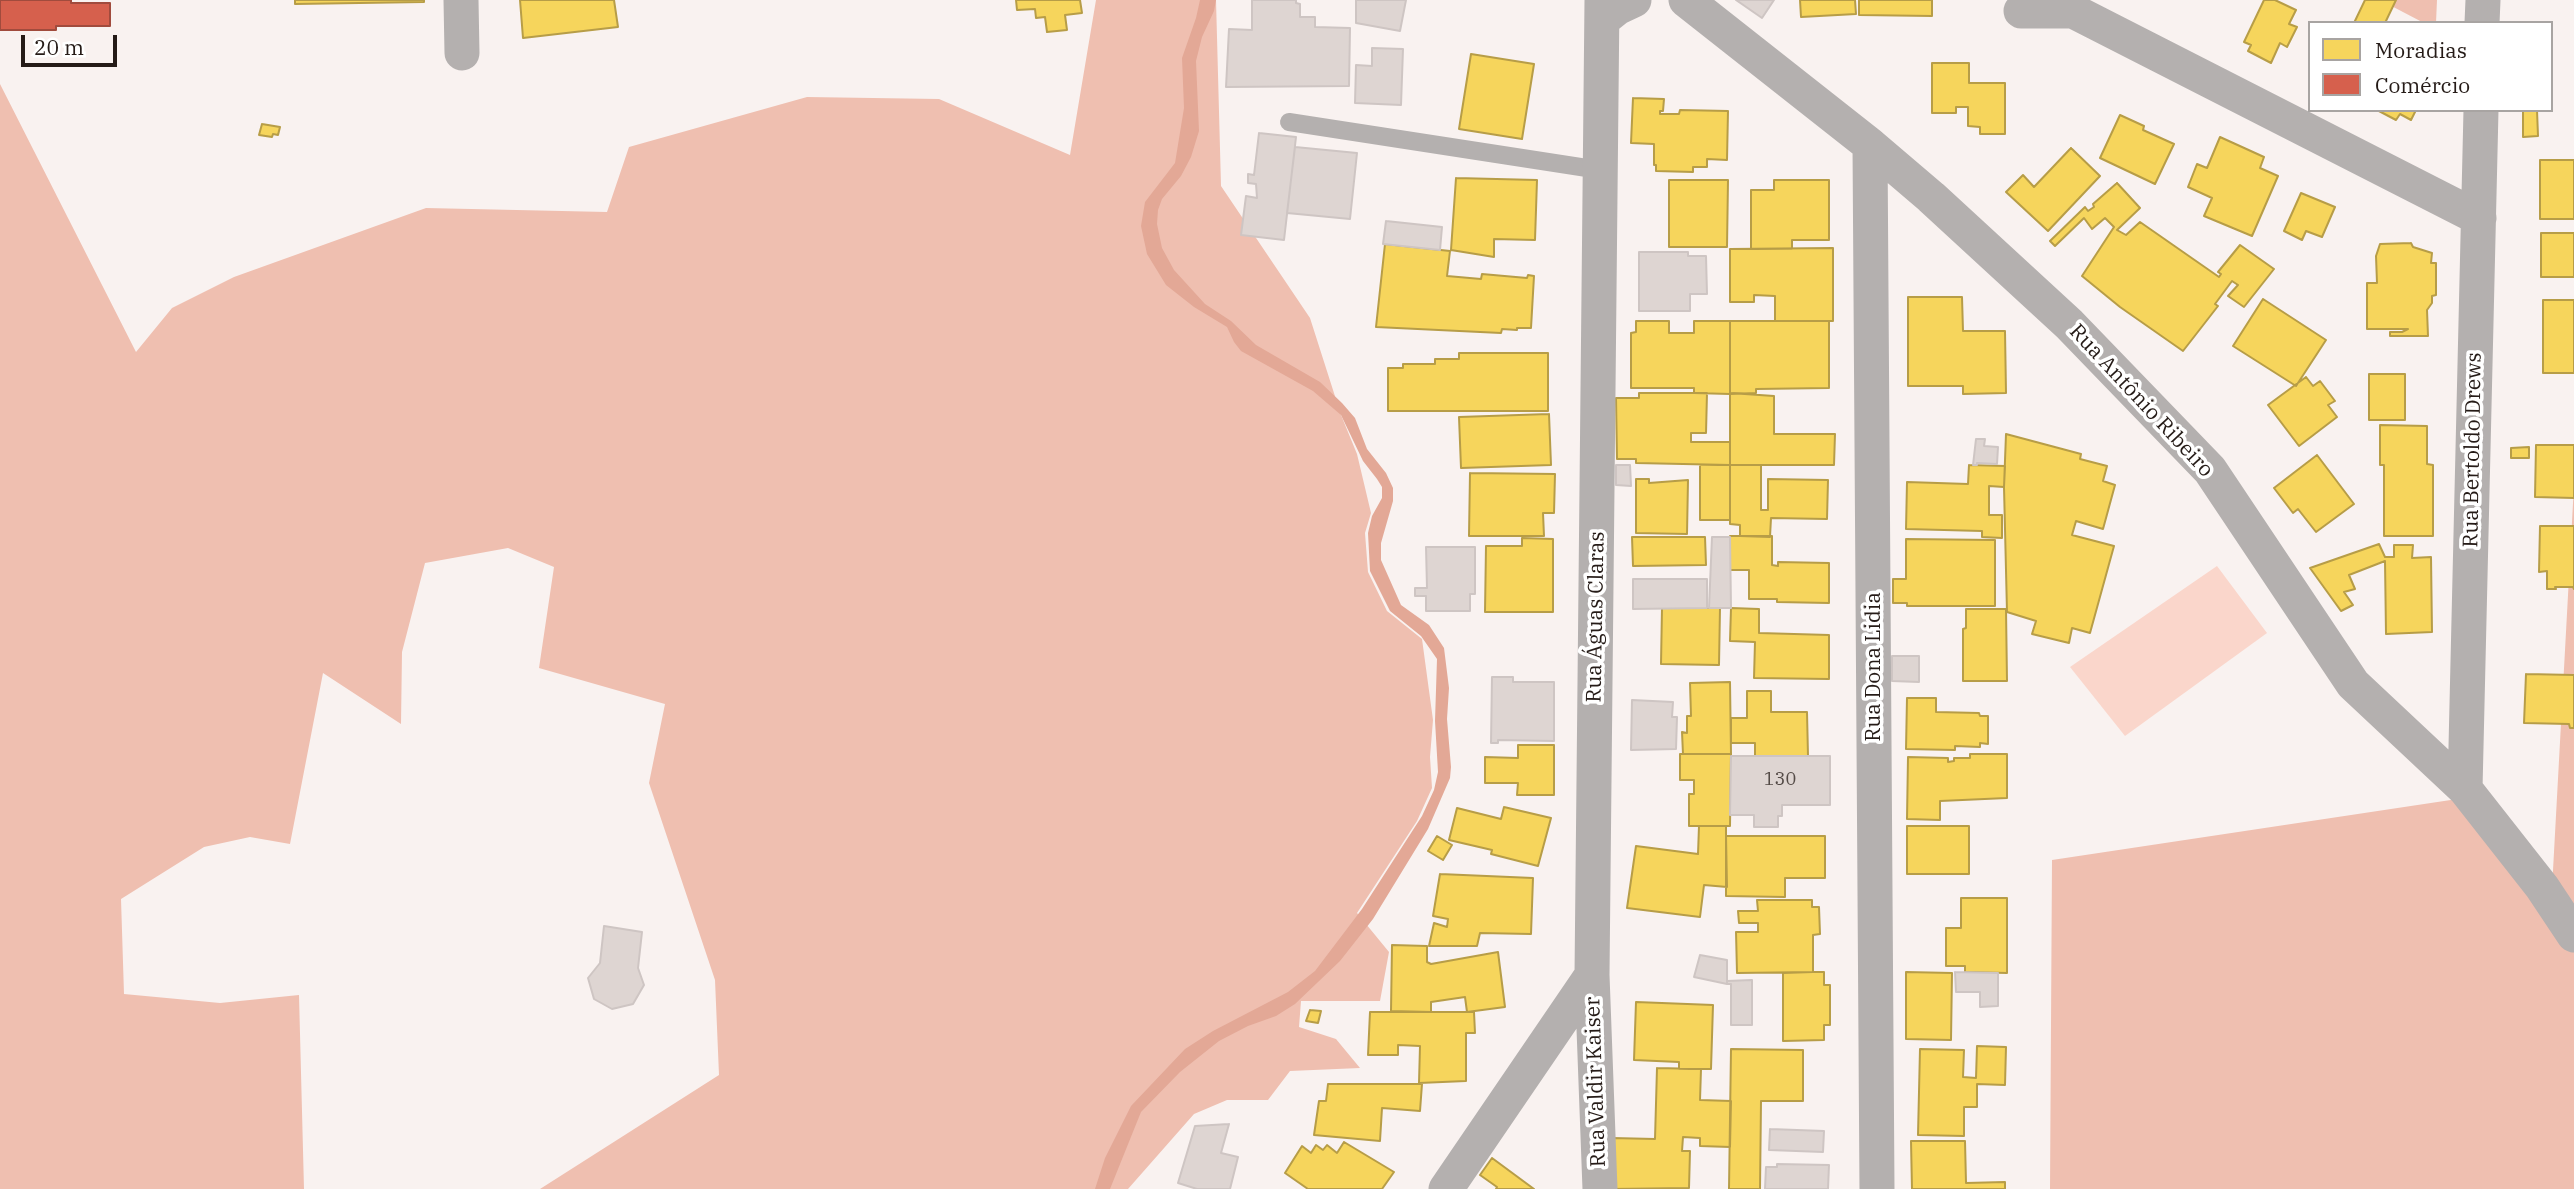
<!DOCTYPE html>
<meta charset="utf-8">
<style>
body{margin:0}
#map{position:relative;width:2574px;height:1189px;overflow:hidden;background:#f9f2f0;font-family:"IBM Plex Serif",serif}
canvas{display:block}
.legend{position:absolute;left:2308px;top:21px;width:245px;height:91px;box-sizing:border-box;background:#fff;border:2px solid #a8a4a2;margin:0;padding:9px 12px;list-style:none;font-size:21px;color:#251b17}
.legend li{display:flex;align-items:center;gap:14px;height:35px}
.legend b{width:35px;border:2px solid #a8a4a2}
.scale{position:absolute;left:21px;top:35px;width:96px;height:32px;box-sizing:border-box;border:4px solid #251b17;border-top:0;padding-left:9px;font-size:21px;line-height:24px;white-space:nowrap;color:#251b17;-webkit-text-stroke:5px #fff;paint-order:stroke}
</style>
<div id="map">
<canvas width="2574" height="1189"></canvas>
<ul class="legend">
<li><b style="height:19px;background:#f6d55c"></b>Moradias</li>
<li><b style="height:19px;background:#d6604d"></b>Comércio</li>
</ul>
<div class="scale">20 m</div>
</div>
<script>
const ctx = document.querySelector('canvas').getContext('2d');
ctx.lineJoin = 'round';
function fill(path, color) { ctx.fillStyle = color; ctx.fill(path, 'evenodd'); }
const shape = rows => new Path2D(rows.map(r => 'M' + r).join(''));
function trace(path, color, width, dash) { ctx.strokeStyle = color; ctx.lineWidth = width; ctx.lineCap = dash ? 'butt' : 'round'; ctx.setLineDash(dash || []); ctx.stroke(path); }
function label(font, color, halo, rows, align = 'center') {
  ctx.font = font + ' "IBM Plex Serif",serif'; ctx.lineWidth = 7; ctx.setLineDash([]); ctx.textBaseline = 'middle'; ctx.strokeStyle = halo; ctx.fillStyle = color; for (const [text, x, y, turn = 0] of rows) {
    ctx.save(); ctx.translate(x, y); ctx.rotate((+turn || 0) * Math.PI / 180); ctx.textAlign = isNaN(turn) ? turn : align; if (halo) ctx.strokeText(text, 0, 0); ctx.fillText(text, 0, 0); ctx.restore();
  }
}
const green = shape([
 [2217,566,2267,633,2125,736,2070,667]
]);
const forest = shape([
 [1096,0,1216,0,1221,186,1310,318,1341,415,1357,454,1371,513,1365,533,1368,572,1387,611,1422,639,1433,720,1430,757,1432,788,1417,821,1357,913,1389,952,1380,1001,1301,1001,1299,1027,1336,1039,1360,1068,1290,1071,1268,1100,1227,1100,1194,1114,1128,1189,540,1189,719,1075,715,980,649,783,665,704,539,668,554,567,508,548,425,563,402,652,401,724,323,673,290,844,250,837,204,847,121,899,124,994,220,1003,299,995,304,1189,0,1189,0,84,136,352,172,308,234,277,426,208,607,212,629,147,807,97,939,99,1070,155],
 [2380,0,2437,0,2436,23,2424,23],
 [2574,485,2574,1189,2050,1189,2052,860,2464,798,2551,907]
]);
const water = shape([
 [1200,0,1216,0,1214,11,1202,37,1196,61,1199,131,1191,157,1181,176,1162,199,1158,210,1157,224,1162,248,1174,270,1205,304,1231,321,1256,345,1320,382,1342,403,1355,418,1367,449,1386,473,1393,488,1393,501,1381,543,1381,560,1401,605,1429,625,1444,648,1449,688,1447,719,1451,767,1450,778,1428,829,1373,919,1340,961,1295,1004,1276,1016,1248,1026,1219,1041,1180,1072,1141,1112,1110,1189,1095,1189,1105,1158,1131,1106,1185,1049,1213,1031,1288,992,1315,971,1362,909,1422,816,1434,790,1438,772,1435,721,1437,659,1421,636,1390,611,1370,571,1368,533,1372,516,1382,498,1382,487,1377,479,1363,461,1341,415,1313,391,1241,351,1234,342,1227,327,1194,307,1166,285,1147,254,1141,226,1145,202,1175,163,1184,108,1182,58,1196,18]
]);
const homes = shape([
 [295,0,424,0,424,2,295,4,295,0],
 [520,0,614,0,618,27,523,38,520,0],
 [1016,0,1080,0,1082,13,1065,15,1067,30,1047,32,1045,17,1036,18,1035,9,1017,10,1016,0],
 [1800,0,1855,0,1856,14,1801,17,1800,0],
 [1859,0,1932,0,1932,16,1859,15,1859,0],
 [2264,0,2275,0,2296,10,2289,24,2297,27,2287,47,2280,43,2271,63,2248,51,2251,45,2244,42,2264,0],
 [2365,0,2396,0,2385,23,2354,23,2365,0],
 [1471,54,1534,64,1522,139,1459,129,1471,54],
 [1932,63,1969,63,1969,83,2005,83,2005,134,1980,134,1980,127,1968,126,1968,107,1956,107,1956,113,1932,113,1932,63],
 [1633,98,1664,99,1663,111,1660,111,1660,114,1679,114,1680,110,1728,111,1727,160,1707,159,1707,167,1693,167,1693,172,1656,171,1656,165,1654,165,1654,144,1631,143,1633,98],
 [2377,110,2416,110,2411,120,2400,114,2396,120,2377,110],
 [2523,110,2537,110,2538,136,2523,137,2523,110],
 [2120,115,2144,126,2143,130,2174,144,2155,184,2100,158,2120,115],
 [262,124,280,127,278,135,273,134,272,137,259,135,262,124],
 [2220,137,2264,157,2260,168,2278,176,2252,236,2204,216,2212,198,2188,187,2197,164,2207,168,2220,137],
 [2071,148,2100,176,2048,231,2006,192,2023,175,2034,187,2071,148],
 [2540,160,2574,160,2574,219,2540,219,2540,160],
 [1456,178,1537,180,1535,240,1494,239,1494,257,1451,250,1456,178],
 [1669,180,1728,180,1727,247,1669,247,1669,180],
 [1774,180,1829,180,1829,240,1792,240,1792,249,1751,249,1751,190,1774,190,1774,180],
 [2117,183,2140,208,2117,230,2126,235,2140,222,2219,277,2221,274,2218,272,2240,245,2274,269,2244,307,2228,296,2238,285,2232,281,2215,304,2218,306,2183,351,2120,307,2082,276,2114,227,2105,218,2092,229,2084,218,2055,246,2050,241,2085,207,2088,211,2094,207,2093,204,2117,183],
 [2301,193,2335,207,2322,237,2306,231,2302,240,2284,231,2301,193],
 [2541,233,2574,233,2574,277,2541,277,2541,233],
 [2411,243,2413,247,2432,253,2431,263,2436,263,2436,295,2432,296,2432,303,2427,310,2428,336,2390,336,2390,332,2402,332,2408,329,2367,329,2367,283,2377,283,2376,256,2380,244,2411,243],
 [1385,244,1450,251,1447,276,1481,279,1482,274,1527,278,1528,275,1534,276,1531,328,1517,328,1517,330,1502,329,1501,333,1376,327,1385,244],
 [1833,248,1833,321,1775,321,1775,296,1754,295,1754,302,1730,302,1730,249,1833,248],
 [1908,297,1962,297,1963,331,2005,331,2006,393,1963,394,1963,386,1908,386,1908,297],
 [2263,299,2326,340,2296,386,2233,346,2263,299],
 [2543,300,2574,300,2574,373,2543,373,2543,300],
 [1636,321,1669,321,1669,333,1694,333,1694,321,1730,321,1730,394,1694,393,1694,388,1631,388,1631,333,1636,332,1636,321],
 [1730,321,1829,321,1829,388,1756,389,1756,393,1730,394,1730,321],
 [1459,353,1548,353,1548,411,1388,411,1388,368,1403,368,1403,364,1435,364,1435,359,1459,359,1459,353],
 [2369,374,2405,374,2405,420,2369,420,2369,374],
 [2306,377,2313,386,2320,381,2335,401,2328,405,2337,417,2299,446,2268,405,2306,377],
 [1639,393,1707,393,1706,433,1691,433,1691,442,1730,442,1730,465,1636,463,1636,459,1617,459,1616,398,1639,398,1639,393],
 [1730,393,1774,396,1774,434,1835,434,1834,465,1730,465,1730,393],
 [1549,414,1551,465,1461,468,1459,417,1549,414],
 [2380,425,2427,426,2427,464,2433,465,2433,536,2384,536,2384,465,2380,465,2380,425],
 [2006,434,2081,454,2080,459,2107,466,2103,481,2115,485,2103,529,2076,521,2072,535,2114,546,2090,633,2072,628,2069,643,2032,634,2036,621,2007,612,2004,487,2006,434],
 [2536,445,2574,445,2574,498,2535,497,2536,445],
 [2529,447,2529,458,2511,458,2511,448,2529,447],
 [2317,455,2354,504,2316,532,2298,509,2293,513,2274,488,2317,455],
 [1700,465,1730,465,1730,520,1700,520,1700,465],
 [1730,465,1761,465,1761,510,1768,510,1768,479,1828,480,1827,519,1771,518,1770,537,1740,536,1740,525,1730,524,1730,465],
 [1969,465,2005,466,2004,487,1989,486,1989,515,2002,515,2002,538,1982,537,1982,531,1906,529,1907,482,1968,484,1969,465],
 [1470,473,1555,474,1554,513,1543,513,1544,536,1469,536,1470,473],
 [1636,479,1649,479,1649,483,1688,480,1687,534,1636,533,1636,479],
 [2540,526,2574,526,2574,589,2573,587,2555,587,2556,589,2547,589,2547,571,2539,572,2540,526],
 [1772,536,1772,565,1778,566,1778,562,1829,563,1829,603,1777,602,1777,599,1749,599,1749,570,1730,570,1730,536,1772,536],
 [1632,537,1705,537,1706,565,1633,566,1632,537],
 [1522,538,1553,539,1553,612,1485,612,1486,546,1522,546,1522,538],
 [1906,539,1995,540,1995,606,1907,606,1907,603,1893,603,1893,579,1906,579,1906,539],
 [2379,544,2385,557,2394,557,2394,545,2413,545,2412,558,2431,557,2432,632,2386,634,2385,561,2349,575,2355,589,2344,592,2353,605,2341,611,2310,568,2379,544],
 [1662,608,1720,608,1719,665,1661,664,1662,608],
 [1731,608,1759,609,1759,633,1829,635,1829,679,1754,678,1755,642,1730,641,1731,608],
 [1966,609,2006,609,2007,681,1963,681,1963,629,1966,628,1966,609],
 [2526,674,2574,675,2574,728,2570,728,2569,724,2524,723,2526,674],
 [1730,682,1731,754,1683,754,1682,732,1687,733,1687,716,1691,716,1690,683,1730,682],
 [1747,691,1771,691,1771,712,1807,712,1808,756,1755,756,1755,743,1731,743,1731,718,1747,718,1747,691],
 [1907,698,1936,698,1936,712,1979,713,1980,716,1988,716,1988,744,1980,743,1980,747,1955,746,1955,750,1906,749,1907,698],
 [1518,745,1554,745,1554,795,1517,795,1518,783,1485,783,1485,757,1518,758,1518,745],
 [1680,754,1731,754,1730,826,1689,826,1689,794,1694,794,1694,780,1680,780,1680,754],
 [1970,754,2007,754,2007,798,1940,801,1940,820,1907,819,1908,757,1948,758,1948,762,1954,761,1954,758,1970,758,1970,754],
 [1504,807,1551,818,1538,866,1491,854,1492,850,1449,840,1457,808,1501,819,1504,807],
 [1699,826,1726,826,1726,836,1727,887,1704,885,1700,917,1627,908,1636,846,1698,854,1699,826],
 [1907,826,1969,826,1969,874,1907,874,1907,826],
 [1437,836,1452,845,1443,860,1428,851,1437,836],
 [1726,836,1825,836,1825,878,1785,878,1785,897,1726,896,1726,836],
 [1440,874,1533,878,1531,934,1480,933,1477,946,1429,946,1434,923,1447,927,1448,919,1433,916,1440,874],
 [1961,898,2007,898,2007,973,1965,972,1965,966,1946,966,1946,928,1961,928,1961,898],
 [1757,900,1812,900,1812,907,1819,907,1820,934,1813,935,1813,972,1737,973,1736,932,1758,932,1758,923,1739,923,1738,911,1758,911,1757,900],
 [1392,945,1427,946,1427,962,1431,964,1498,952,1505,1007,1467,1012,1465,997,1431,1002,1431,1012,1391,1011,1392,945],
 [1813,972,1824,972,1824,985,1830,985,1830,1025,1824,1025,1824,1040,1783,1041,1783,973,1813,972],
 [1906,972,1952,973,1951,1040,1906,1039,1906,972],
 [1636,1002,1713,1005,1711,1069,1679,1069,1679,1062,1634,1060,1636,1002],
 [1310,1010,1321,1011,1318,1023,1306,1021,1310,1010],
 [1370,1012,1474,1012,1475,1033,1466,1033,1466,1081,1419,1083,1420,1046,1398,1045,1398,1055,1368,1055,1370,1012],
 [1977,1046,2006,1047,2005,1085,1977,1084,1977,1107,1964,1107,1964,1136,1918,1135,1920,1049,1964,1050,1963,1077,1976,1078,1977,1046],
 [1731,1049,1803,1050,1803,1101,1761,1101,1760,1189,1729,1189,1731,1049],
 [1657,1068,1701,1069,1700,1100,1731,1101,1730,1147,1700,1146,1700,1138,1683,1137,1682,1151,1690,1151,1689,1188,1611,1189,1612,1138,1655,1139,1657,1068],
 [1328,1084,1422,1084,1420,1111,1382,1108,1380,1141,1314,1135,1319,1101,1326,1101,1328,1084],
 [1911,1141,1965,1141,1966,1183,2005,1182,2005,1189,1912,1189,1911,1141],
 [1344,1142,1394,1172,1382,1189,1308,1189,1285,1173,1302,1146,1311,1153,1316,1145,1323,1150,1327,1145,1337,1153,1344,1142],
 [1492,1158,1534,1189,1496,1189,1497,1187,1480,1175,1492,1158]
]);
const shops = shape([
 [0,0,71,0,71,3,110,3,110,26,56,26,56,30,0,30,0,0]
]);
const building = shape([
 [1252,0,1296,0,1296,3,1300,4,1300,17,1315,17,1315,27,1350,28,1349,86,1226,87,1229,29,1252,30,1252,0],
 [1356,0,1406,0,1400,31,1356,23,1356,0],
 [1736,0,1774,0,1762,18,1736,0],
 [1372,48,1403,49,1401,105,1355,103,1356,65,1372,66,1372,48],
 [1259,133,1296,137,1284,240,1241,235,1246,196,1257,198,1256,184,1248,183,1248,174,1254,175,1259,133],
 [1295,147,1357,153,1350,219,1287,213,1295,147],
 [1386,221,1442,227,1440,250,1383,244,1386,221],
 [1639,252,1688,252,1688,256,1706,256,1707,294,1690,294,1690,311,1639,311,1639,252],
 [1976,439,1985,439,1984,446,1998,447,1997,464,1977,463,1977,465,1973,465,1976,439],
 [1616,465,1630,465,1631,486,1616,485,1616,465],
 [1712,537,1730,537,1731,608,1709,608,1712,537],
 [1426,547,1475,547,1475,594,1470,594,1470,611,1426,611,1426,596,1415,596,1415,588,1427,588,1426,547],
 [1633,579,1707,579,1707,608,1633,609,1633,579],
 [1892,656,1919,656,1919,682,1892,681,1892,656],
 [1492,677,1513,677,1513,682,1554,682,1554,741,1498,740,1498,743,1491,743,1492,677],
 [1632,700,1673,702,1672,717,1677,717,1676,749,1631,750,1632,700],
 [1731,756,1830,756,1830,805,1782,805,1782,816,1778,816,1778,827,1754,827,1754,815,1730,815,1731,756],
 [604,926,642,932,638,968,644,985,633,1004,612,1009,594,999,588,978,600,963,604,926],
 [1700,955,1727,960,1727,984,1694,977,1700,955],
 [1955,972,1998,973,1998,1006,1980,1007,1980,992,1956,992,1955,972],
 [1752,980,1752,1025,1731,1025,1731,984,1727,984,1727,981,1752,980],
 [1229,1124,1221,1153,1238,1157,1230,1189,1197,1189,1178,1183,1195,1126,1229,1124],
 [1770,1129,1824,1131,1823,1152,1769,1150,1770,1129],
 [1777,1164,1829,1165,1828,1189,1765,1189,1766,1167,1777,1167,1777,1164]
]);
const service = shape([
 [1289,122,1600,170]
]);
const minor = shape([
 [461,0,462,53],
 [1686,0,1870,145,1931,197,2069,324,2210,470,2353,684,2465,789,2542,887,2574,935],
 [2021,11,2073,11,2479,218],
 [1602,20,1617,8,1634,0],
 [2482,23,2483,0],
 [1870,145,1877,1189],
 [2465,789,2481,110],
 [1592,975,1600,1189],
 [1446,1189,1592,975,1602,0]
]);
const numberNames = [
 ["130",1780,780]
];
const streetNames = [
 ["Rua Antônio Ribeiro",2141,401,47],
 ["Rua Bertoldo Drews",2473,450,-89],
 ["Rua Águas Claras",1596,617,-89],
 ["Rua Dona Lidia",1874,667,-90],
 ["Rua Valdir Kaiser",1596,1082,-92]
];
fill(green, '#fad6cb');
fill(forest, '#efbfb0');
fill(water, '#e3a896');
fill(homes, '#f6d55c');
trace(homes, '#b79d47', 2);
fill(shops, '#d6604d');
trace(shops, '#a14b3d', 2);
fill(building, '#ded5d2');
trace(building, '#cec5c3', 2);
trace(service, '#b4b0af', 18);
trace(minor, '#b4b0af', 35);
label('18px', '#534a46', null, numberNames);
label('21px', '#251b17', '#fff', streetNames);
</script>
